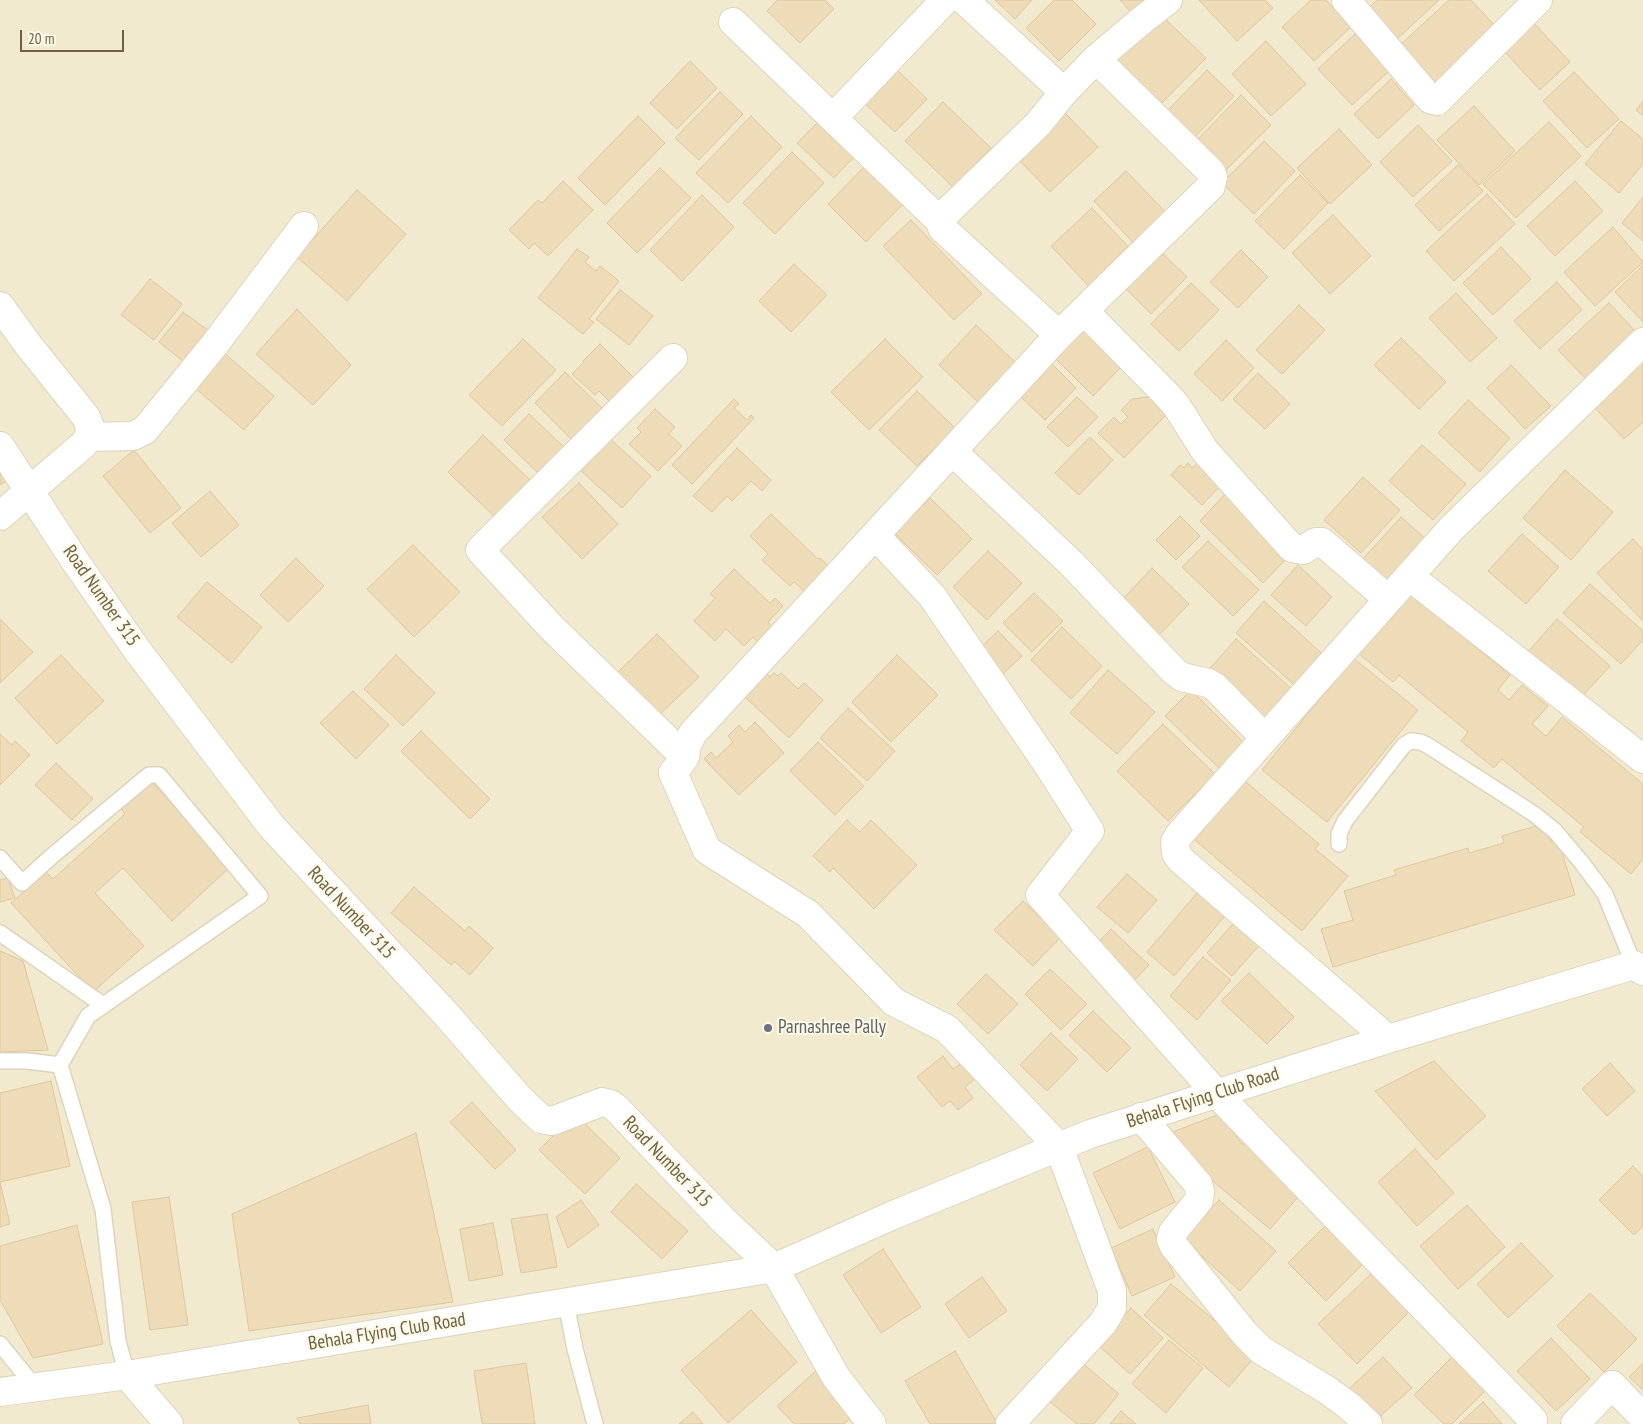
<!DOCTYPE html>
<style>
body{margin:0}
#map{position:relative;width:1643px;height:1424px;overflow:hidden;background:#faf7e0;font-family:"PT Sans Narrow",sans-serif}
canvas{display:block}
.scale{position:absolute;left:20px;top:30px;width:104px;height:22px;box-sizing:border-box;border:2px solid #6f6049;border-top:0;padding-left:6px;font-size:15px;line-height:18px;white-space:nowrap;color:#6f6049;-webkit-text-stroke:4px #fefae5;paint-order:stroke}
</style>
<div id="map">
<canvas width="1643" height="1424"></canvas>
<div class="scale">20 m</div>
</div>
<script>
const ctx = document.querySelector('canvas').getContext('2d');
ctx.lineJoin = 'round';
function fill(path, color) { ctx.fillStyle = color; ctx.fill(path, 'evenodd'); }
const shape = rows => new Path2D(rows.map(r => 'M' + r).join(''));
function trace(path, color, width, dash) { ctx.strokeStyle = color; ctx.lineWidth = width; ctx.lineCap = dash ? 'butt' : 'round'; ctx.setLineDash(dash || []); ctx.stroke(path); }
function label(font, color, halo, rows, align = 'center') {
  ctx.font = font + ' "PT Sans Narrow",sans-serif'; ctx.lineWidth = 4; ctx.setLineDash([]); ctx.textBaseline = 'middle'; ctx.strokeStyle = halo; ctx.fillStyle = color; for (const [text, x, y, turn = 0] of rows) {
    ctx.save(); ctx.translate(x, y); ctx.rotate((+turn || 0) * Math.PI / 180); ctx.textAlign = isNaN(turn) ? turn : align; if (halo) ctx.strokeText(text, 0, 0); ctx.fillText(text, 0, 0); ctx.restore();
  }
}
const residential = shape([
 [0,0,1643,0,1643,1424,0,1424]
]);
const building = shape([
 [777,0,825,0,834,9,800,43,767,11,777,0],
 [995,0,1032,0,1015,19,995,0],
 [1054,0,1072,0,1096,24,1059,61,1026,28,1054,0],
 [1120,0,1153,0,1135,17,1120,0],
 [1199,0,1265,0,1273,8,1237,41,1199,0],
 [1311,0,1326,0,1351,27,1314,61,1282,27,1311,0],
 [1377,0,1439,0,1396,40,1368,9,1377,0],
 [1449,0,1471,0,1496,27,1434,84,1399,46,1449,0],
 [1161,15,1206,58,1159,106,1115,63,1161,15],
 [1532,21,1570,62,1540,90,1502,49,1532,21],
 [1355,34,1389,71,1352,105,1318,69,1355,34],
 [1266,41,1306,84,1271,116,1232,74,1266,41],
 [690,61,717,88,677,129,650,103,690,61],
 [890,63,927,99,895,132,857,96,890,63],
 [1207,70,1234,96,1195,137,1167,111,1207,70],
 [1574,72,1619,119,1587,148,1543,101,1574,72],
 [1391,79,1414,105,1378,139,1354,114,1391,79],
 [720,92,743,114,699,160,675,138,720,92],
 [1241,95,1271,125,1223,173,1193,144,1241,95],
 [1643,101,1643,116,1636,110,1643,101],
 [943,102,991,148,953,187,905,141,943,102],
 [1474,106,1515,151,1479,185,1437,140,1474,106],
 [1065,113,1098,147,1050,192,1018,159,1065,113],
 [638,116,665,143,605,205,578,178,638,116],
 [751,116,782,147,728,203,696,173,751,116],
 [822,118,858,153,834,178,797,143,822,118],
 [1621,121,1643,139,1643,164,1619,193,1585,164,1621,121],
 [1549,122,1581,156,1516,218,1483,184,1549,122],
 [1418,125,1452,161,1413,197,1380,162,1418,125],
 [1339,129,1372,165,1330,204,1297,168,1339,129],
 [1264,141,1295,171,1254,214,1222,183,1264,141],
 [792,152,824,183,775,234,743,203,792,152],
 [866,165,905,202,866,242,828,204,866,165],
 [1458,165,1483,191,1439,231,1415,205,1458,165],
 [660,168,691,198,637,253,607,223,660,168],
 [1126,171,1174,221,1142,252,1094,201,1126,171],
 [1300,175,1328,203,1284,249,1255,221,1300,175],
 [563,181,593,210,548,256,534,243,529,249,509,230,538,200,542,203,563,181],
 [1575,181,1603,211,1555,256,1527,226,1575,181],
 [357,190,406,234,347,301,297,257,357,190],
 [1487,194,1515,224,1454,281,1426,251,1487,194],
 [702,195,734,227,682,281,650,250,702,195],
 [1643,197,1643,241,1622,223,1643,197],
 [1092,208,1136,255,1095,293,1051,246,1092,208],
 [1333,215,1371,256,1330,294,1292,253,1333,215],
 [911,220,982,294,954,320,883,246,911,220],
 [1613,227,1643,262,1595,306,1564,272,1613,227],
 [1501,247,1531,279,1493,315,1463,283,1501,247],
 [577,249,589,257,585,262,596,271,600,266,619,281,589,319,594,322,583,334,538,298,577,249],
 [1158,249,1187,277,1151,314,1123,286,1158,249],
 [1241,250,1268,277,1238,308,1210,282,1241,250],
 [794,264,827,295,791,332,759,301,794,264],
 [1643,265,1643,322,1615,292,1643,265],
 [150,279,182,304,154,340,121,315,150,279],
 [1557,282,1582,310,1540,349,1514,321,1557,282],
 [1191,283,1219,310,1179,351,1151,324,1191,283],
 [620,290,653,316,629,345,596,319,620,290],
 [1456,293,1497,338,1470,362,1429,318,1456,293],
 [1609,303,1637,333,1587,380,1558,350,1609,303],
 [1299,305,1325,330,1282,374,1256,350,1299,305],
 [297,309,351,365,313,405,256,354,297,309],
 [183,312,213,334,189,366,159,342,183,312],
 [976,325,1016,363,978,402,939,365,976,325],
 [1084,328,1123,365,1093,396,1052,355,1084,328],
 [1401,338,1446,382,1419,409,1374,365,1401,338],
 [523,339,556,370,502,426,469,395,523,339],
 [885,339,923,377,869,430,831,392,885,339],
 [1226,340,1254,368,1222,401,1194,374,1226,340],
 [600,344,642,386,615,407,599,391,595,395,572,374,584,362,583,361,600,344],
 [217,347,274,396,244,430,187,381,217,347],
 [1643,361,1643,422,1624,439,1594,407,1643,361],
 [1052,364,1076,388,1045,420,1020,396,1052,364],
 [1511,365,1551,406,1525,429,1487,388,1511,365],
 [565,372,607,413,576,444,535,403,565,372],
 [1258,373,1290,404,1265,429,1233,399,1258,373],
 [917,391,955,428,917,466,879,430,917,391],
 [1077,397,1098,417,1068,447,1047,427,1077,397],
 [1150,397,1167,414,1124,458,1098,433,1114,417,1121,424,1128,417,1121,410,1132,399,1150,397],
 [734,399,739,404,734,408,747,420,751,415,754,418,692,484,672,465,734,399],
 [1468,400,1510,438,1480,472,1438,433,1468,400],
 [655,409,675,427,669,434,682,446,658,471,629,444,641,432,637,428,655,409],
 [529,414,566,449,541,476,504,440,529,414],
 [483,435,532,482,497,519,448,472,483,435],
 [608,437,651,476,622,508,579,469,608,437],
 [1090,437,1113,460,1079,495,1055,473,1090,437],
 [1422,445,1466,484,1433,520,1389,481,1422,445],
 [737,448,771,480,762,491,751,481,732,501,727,496,712,512,693,496,737,448],
 [134,450,181,508,150,533,103,476,134,450],
 [0,458,12,477,0,485,0,458],
 [1204,458,1226,480,1202,505,1171,475,1180,465,1184,468,1188,463,1192,468,1204,458],
 [1565,470,1613,512,1571,560,1523,518,1565,470],
 [1363,477,1400,510,1361,553,1324,520,1363,477],
 [579,483,618,524,582,559,542,517,579,483],
 [210,491,239,525,201,557,172,523,210,491],
 [1227,492,1291,554,1263,583,1200,521,1227,492],
 [930,498,972,539,937,575,895,534,930,498],
 [771,514,818,559,820,558,833,570,808,595,794,582,790,586,762,560,768,554,750,536,771,514],
 [1180,516,1200,536,1176,560,1156,540,1180,516],
 [1401,517,1428,541,1388,585,1361,561,1401,517],
 [1522,534,1559,567,1526,604,1488,571,1522,534],
 [1633,539,1643,550,1643,621,1597,573,1633,539],
 [1208,541,1259,590,1233,616,1182,567,1208,541],
 [413,545,460,592,414,637,367,589,413,545],
 [988,551,1022,583,987,620,953,587,988,551],
 [296,558,324,586,288,622,260,595,296,558],
 [1298,565,1332,597,1306,626,1271,595,1298,565],
 [1152,568,1189,604,1157,637,1121,601,1152,568],
 [734,569,770,603,775,598,783,606,768,622,773,627,759,643,753,637,744,646,726,629,715,641,694,621,715,598,710,594,734,569],
 [207,582,262,627,232,663,177,617,207,582],
 [1590,584,1643,631,1643,640,1621,664,1563,613,1590,584],
 [1409,592,1510,675,1498,690,1509,700,1522,685,1548,706,1532,724,1546,736,1562,717,1643,784,1643,859,1631,874,1580,832,1584,827,1502,759,1494,768,1461,741,1468,732,1399,675,1393,682,1358,653,1409,592],
 [1034,593,1063,621,1032,652,1003,623,1034,593],
 [1264,601,1328,659,1300,690,1236,633,1264,601],
 [0,619,33,652,0,683,0,619],
 [1557,619,1610,666,1578,701,1526,654,1557,619],
 [1062,627,1102,666,1071,699,1031,660,1062,627],
 [998,631,1022,656,985,691,962,665,998,631],
 [657,634,699,677,657,717,616,674,657,634],
 [1236,639,1295,692,1266,724,1207,672,1236,639],
 [61,655,104,701,57,744,15,698,61,655],
 [396,655,435,693,403,726,364,689,396,655],
 [897,655,938,695,891,742,852,702,897,655],
 [1353,658,1418,710,1327,822,1262,770,1353,658],
 [1108,670,1155,712,1117,754,1070,713,1108,670],
 [774,673,778,676,781,673,798,689,804,683,823,700,789,738,745,697,767,674,770,677,774,673],
 [1191,690,1245,744,1220,769,1165,716,1191,690],
 [353,691,389,725,356,759,320,723,353,691],
 [848,708,895,751,867,781,820,738,848,708],
 [755,722,784,753,739,795,704,759,711,752,716,758,733,742,728,736,739,725,745,732,755,722],
 [1163,724,1215,774,1168,821,1117,771,1163,724],
 [421,731,490,799,470,819,401,751,421,731],
 [0,734,12,745,15,741,30,755,0,785,0,734],
 [818,742,864,786,835,815,790,771,818,742],
 [56,763,93,799,72,820,35,785,56,763],
 [1240,777,1319,844,1315,849,1348,876,1302,931,1190,836,1240,777],
 [151,781,230,867,172,921,123,868,95,893,144,946,93,992,11,903,46,872,53,879,125,814,121,808,151,781],
 [847,820,860,832,871,820,917,865,874,909,833,868,830,872,813,856,847,820],
 [1539,825,1541,832,1547,830,1551,842,1558,839,1575,895,1333,967,1321,929,1353,920,1344,891,1396,875,1394,870,1468,848,1469,853,1504,843,1502,836,1539,825],
 [1127,874,1157,900,1128,933,1097,907,1127,874],
 [8,878,15,898,0,902,0,880,8,878],
 [414,887,465,931,469,926,493,948,470,975,454,961,451,965,391,913,414,887],
 [1202,887,1230,910,1174,976,1147,952,1202,887],
 [1023,901,1061,937,1033,966,994,930,1023,901],
 [1239,917,1265,939,1232,976,1207,953,1239,917],
 [1111,929,1149,965,1121,994,1084,957,1111,929],
 [0,951,23,961,48,1050,0,1052,0,951],
 [1203,957,1231,980,1197,1020,1170,996,1203,957],
 [1050,969,1087,1004,1061,1030,1025,994,1050,969],
 [1249,973,1294,1017,1267,1044,1221,1001,1249,973],
 [986,974,1018,1004,988,1034,957,1004,986,974],
 [1093,1011,1131,1048,1107,1072,1069,1035,1093,1011],
 [1051,1033,1078,1059,1047,1091,1020,1065,1051,1033],
 [943,1056,953,1069,963,1062,976,1078,965,1087,973,1098,958,1110,950,1101,942,1107,917,1077,943,1056],
 [1434,1061,1486,1116,1436,1160,1375,1091,1434,1061],
 [1610,1063,1635,1091,1607,1116,1582,1089,1610,1063],
 [51,1081,70,1166,0,1182,10,1224,0,1227,0,1093,51,1081],
 [472,1102,516,1150,495,1169,450,1122,472,1102],
 [575,1114,620,1158,585,1194,539,1150,575,1114],
 [1220,1114,1242,1144,1255,1143,1299,1196,1270,1229,1196,1167,1170,1133,1220,1114],
 [416,1133,453,1302,249,1331,232,1214,416,1133],
 [1148,1147,1175,1202,1120,1229,1093,1173,1148,1147],
 [1415,1149,1454,1193,1417,1226,1378,1182,1415,1149],
 [1633,1166,1643,1176,1643,1226,1634,1235,1599,1200,1633,1166],
 [636,1184,688,1231,662,1259,611,1212,636,1184],
 [169,1197,188,1325,150,1330,132,1202,169,1197],
 [581,1200,599,1225,568,1248,556,1217,581,1200],
 [1219,1200,1276,1251,1240,1291,1183,1239,1219,1200],
 [1467,1205,1505,1247,1458,1289,1420,1246,1467,1205],
 [547,1214,557,1267,521,1273,511,1219,547,1214],
 [493,1223,503,1275,469,1281,460,1229,493,1223],
 [77,1225,103,1344,33,1358,0,1300,0,1246,77,1225],
 [1326,1225,1363,1264,1326,1301,1288,1263,1326,1225],
 [1153,1229,1175,1277,1132,1296,1111,1248,1153,1229],
 [1521,1243,1553,1276,1508,1318,1477,1284,1521,1243],
 [883,1249,921,1307,881,1333,843,1275,883,1249],
 [1373,1272,1412,1309,1357,1364,1318,1324,1373,1272],
 [982,1277,1007,1311,969,1338,945,1304,982,1277],
 [1171,1284,1256,1355,1229,1387,1144,1315,1171,1284],
 [1590,1293,1637,1339,1604,1372,1557,1326,1590,1293],
 [1131,1308,1163,1338,1130,1374,1098,1345,1131,1308],
 [751,1310,797,1362,728,1423,681,1370,751,1310],
 [1551,1338,1590,1379,1556,1411,1517,1371,1551,1338],
 [1169,1340,1203,1368,1166,1413,1132,1384,1169,1340],
 [955,1351,997,1423,996,1424,930,1424,905,1381,955,1351],
 [1456,1353,1490,1386,1452,1424,1444,1424,1414,1395,1456,1353],
 [1383,1357,1412,1388,1379,1417,1349,1389,1383,1357],
 [1081,1362,1119,1394,1094,1424,1077,1424,1049,1401,1081,1362],
 [526,1363,535,1424,482,1424,474,1371,526,1363],
 [1643,1363,1643,1390,1629,1377,1643,1363],
 [818,1369,858,1411,844,1424,794,1424,777,1406,818,1369],
 [1483,1402,1502,1424,1459,1424,1483,1402],
 [368,1405,371,1424,300,1424,297,1418,368,1405],
 [1121,1411,1136,1424,1110,1424,1121,1411],
 [693,1412,703,1424,679,1424,693,1412]
]);
const lane = shape([
 [1339,844,1339,834,1345,821,1404,745,1411,741,1420,742,1427,745,1534,814,1555,831,1582,863,1605,894,1634,965],
 [0,858,22,883,52,856,149,775,159,775,260,896,88,1016,60,1065,27,1061,0,1061],
 [0,933,103,1005],
 [60,1065,103,1209,118,1341,127,1375],
 [566,1303,575,1349,595,1424],
 [0,1344,35,1387]
]);
const street = shape([
 [964,0,1064,92],
 [1346,0,1430,99,1437,101,1538,0],
 [733,22,941,222],
 [833,118,945,0],
 [0,306,29,346,86,417,90,427,89,437,83,445,0,516],
 [1084,311,1165,393,1176,405,1205,451,1292,548,1303,550,1316,542,1322,542,1388,599],
 [1059,335,942,228,941,222,946,213,1038,124,1064,92,1096,59,1141,21,1168,0],
 [673,358,480,550,552,628,685,757],
 [89,437,133,436,145,430,215,344,304,226],
 [0,446,75,561,137,650,272,827,445,1013,520,1099,541,1119,552,1121,602,1102,610,1104,616,1108,724,1221,774,1268,836,1377,872,1424],
 [952,451,1071,563,1174,671,1182,677,1208,683,1215,687,1265,738],
 [875,535,932,596,1044,759,1090,831,1040,895,1216,1093,1533,1420],
 [1409,576,1643,759],
 [1388,1039,1181,860,1176,853,1175,842,1179,835,1451,529,1643,342],
 [1141,1117,1198,1184,1200,1192,1199,1200,1173,1232,1171,1239,1174,1246,1245,1334,1261,1350,1327,1390,1349,1406,1368,1424],
 [127,1375,169,1424],
 [0,1392,127,1375,774,1268,891,1216,1090,1134,1388,1039,1634,965,1643,971],
 [1010,1424,1103,1323,1112,1308,1112,1291,1059,1147,947,1029,894,1002,808,914,707,850,673,773,685,757,686,747,693,733,1059,335,1211,186,1213,177,1211,172,1096,59],
 [1575,1424,1612,1385,1643,1417]
]);
const markers = [
 [768,1028,5,"#6b7280"]
];
const streetNames = [
 ["Road Number 315",101,596,55],
 ["Road Number 315",351,913,47],
 ["Behala Flying Club Road",1203,1098,-18],
 ["Road Number 315",667,1162,46],
 ["Behala Flying Club Road",387,1332,-9]
];
const worshipNames = [
 ["Parnashree Pally",778,1028]
];
fill(residential, '#f1eacf');
fill(building, '#eedcb9');
trace(building, '#e0c79b', 1);
trace(lane, '#ded4bd', 18);
trace(street, '#ded4bd', 30);
trace(lane, '#fff', 15);
trace(street, '#fff', 28);
for (const [x, y, r, color] of markers) { const dot = new Path2D(); dot.arc(x, y, r, 0, 2 * Math.PI); ctx.fillStyle = color; ctx.fill(dot); trace(dot, '#fefae5', 2); }
label('19px', '#6f6049', '#fefae5', streetNames);
label('19px', '#5b616d', '#fefae5', worshipNames, 'left');
</script>
